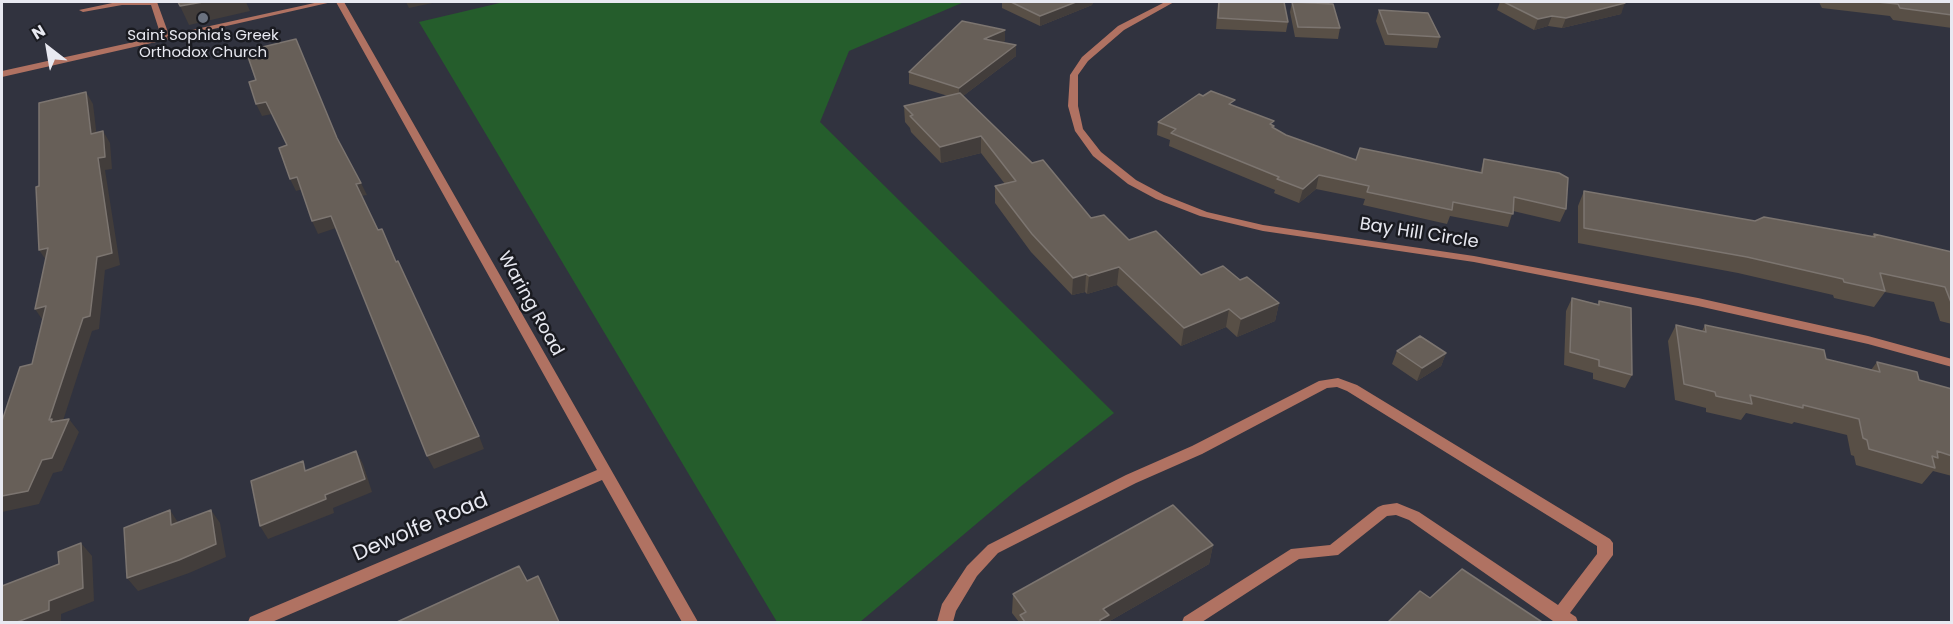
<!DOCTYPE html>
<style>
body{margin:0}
#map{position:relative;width:1953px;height:624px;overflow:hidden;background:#31333f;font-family:Poppins,sans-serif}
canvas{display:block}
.frame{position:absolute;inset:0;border:3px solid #e8e9f1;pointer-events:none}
.north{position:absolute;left:18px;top:18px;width:60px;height:60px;-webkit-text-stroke:4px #1a1b21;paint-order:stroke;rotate:329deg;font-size:16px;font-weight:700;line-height:24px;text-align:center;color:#e8e9f1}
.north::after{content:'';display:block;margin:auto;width:21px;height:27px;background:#e8e9f1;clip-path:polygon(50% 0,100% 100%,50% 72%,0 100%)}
</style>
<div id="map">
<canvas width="1953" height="624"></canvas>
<div class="frame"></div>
<div class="north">N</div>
</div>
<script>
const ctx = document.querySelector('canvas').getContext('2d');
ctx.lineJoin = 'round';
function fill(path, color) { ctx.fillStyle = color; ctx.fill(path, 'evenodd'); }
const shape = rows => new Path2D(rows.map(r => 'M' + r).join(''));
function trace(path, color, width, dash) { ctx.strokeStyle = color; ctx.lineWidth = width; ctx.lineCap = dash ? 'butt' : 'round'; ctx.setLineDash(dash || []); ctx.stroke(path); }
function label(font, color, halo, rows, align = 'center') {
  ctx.font = font + ' Poppins,sans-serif'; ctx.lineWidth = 5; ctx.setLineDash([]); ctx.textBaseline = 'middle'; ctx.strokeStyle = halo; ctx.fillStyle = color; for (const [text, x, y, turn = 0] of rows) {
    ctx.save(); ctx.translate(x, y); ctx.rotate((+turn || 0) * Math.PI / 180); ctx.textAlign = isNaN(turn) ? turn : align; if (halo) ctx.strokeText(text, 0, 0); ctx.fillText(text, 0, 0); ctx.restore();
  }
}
const green = shape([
 [504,2,964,2,849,51,820,122,1114,413,1020,487,860,622,777,622,419,22]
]);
const service = shape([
 [117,2,157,2,169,35,319,2,332,2,2,77,2,71,161,36,151,5,122,5,83,12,79,10,117,2],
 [1338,378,1357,385,1610,539,1613,543,1613,555,1610,559,1570,613,1576,617,1578,622,1553,621,1409,520,1396,515,1387,516,1338,555,1299,559,1202,622,1182,622,1184,617,1291,549,1330,545,1378,507,1383,505,1397,503,1419,512,1558,605,1597,554,1597,546,1347,391,1337,387,1327,388,1202,454,1136,483,998,553,977,576,956,611,953,622,937,622,942,604,967,566,988,545,1126,475,1192,446,1319,381,1338,378]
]);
const minor = shape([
 [336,2,344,2,698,622,682,622,602,480,272,622,248,622,250,617,597,470,336,2],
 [1165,2,1174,2,1124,30,1088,61,1078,75,1078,106,1083,129,1101,152,1136,180,1164,195,1207,212,1263,225,1474,256,1698,298,1868,336,1952,359,1952,367,1868,344,1698,306,1474,262,1263,231,1200,216,1156,199,1128,184,1093,156,1075,131,1068,106,1070,75,1082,57,1118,26,1165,2]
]);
const wall = shape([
 [1002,2,1093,2,1092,5,1040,26,1002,8],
 [1218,2,1284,2,1288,22,1286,32,1216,29],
 [1292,2,1340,28,1338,39,1295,37,1290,12],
 [1500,2,1623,2,1621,14,1562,28,1548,26,1534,30,1497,10],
 [1819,2,1952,2,1952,28,1893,20,1890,16,1822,8],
 [1379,10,1440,37,1437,48,1385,45,1376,21],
 [1005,30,1005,41,1002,42,1016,56,963,96,1091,218,1129,240,1201,275,1240,280,1279,303,1275,321,1237,337,1226,327,1181,346,1117,285,1087,294,1085,292,1072,295,1031,252,995,203,995,186,1005,184,981,153,941,163,911,132,910,128,905,122,904,106,948,96,909,84,909,72],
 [1203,96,1234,106,1274,126,1273,128,1286,135,1356,160,1480,173,1484,159,1566,209,1560,222,1513,211,1508,227,1450,216,1447,224,1363,205,1365,199,1316,189,1299,203,1274,193,1275,190,1169,146,1170,140,1157,135,1158,122],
 [1584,191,1755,221,1872,236,1874,234,1952,252,1952,324,1940,321,1934,302,1885,292,1874,307,1834,298,1833,295,1738,273,1578,243,1578,206],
 [1572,298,1598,304,1599,301,1632,375,1625,388,1593,379,1593,373,1564,365,1566,311],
 [1676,325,1702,331,1705,325,1826,359,1871,370,1877,362,1919,380,1952,389,1952,476,1933,471,1922,484,1856,465,1854,456,1851,455,1847,435,1794,422,1792,424,1746,413,1741,420,1706,412,1706,408,1675,400,1668,341],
 [1397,351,1446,353,1441,366,1417,381,1392,364],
 [1213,545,1209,564,1108,622,1019,622,1012,613,1013,594]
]);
const shadedWall = shape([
 [203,2,246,2,250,11,189,25,180,6],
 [406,2,437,2,409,8],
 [1076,2,1093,2,1092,5,1040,26,1040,16],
 [1625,3,1621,14,1562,28,1566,18],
 [1552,16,1548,26,1534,30,1538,19],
 [1005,30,1005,41,984,50,984,39],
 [1016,45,1016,56,959,99,959,88],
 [86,92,93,104,98,146,91,134],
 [266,102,272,114,262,116,256,104],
 [103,131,110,143,112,169,105,170,120,265,105,270,99,329,92,331,60,430,49,420,97,257,98,158],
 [981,136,981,153,941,163,940,147],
 [1319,175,1316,189,1299,203,1303,189],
 [297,177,303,189,296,191,290,179],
 [361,183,367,195,361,196,356,184],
 [331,216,336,228,318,234,312,221],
 [48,248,48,263,39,250],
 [1119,267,1117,285,1087,294,1089,276],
 [1086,274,1085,292,1072,295,1073,278],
 [1279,303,1275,321,1237,337,1241,319],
 [46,306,44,322,35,309],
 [1229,309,1226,327,1181,346,1184,328],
 [1446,353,1441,366,1417,381,1422,368],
 [69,419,79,432,62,471,53,473,39,504,2,512,2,496,42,460],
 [479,436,484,449,434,469,427,456],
 [356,451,363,464,372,492,333,508,334,513,268,539,260,526,325,495],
 [170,510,179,524,171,525],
 [211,510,220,523,226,557,189,573,138,591,127,578],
 [81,543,92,556,94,601,61,614,61,622,17,622,49,601],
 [1213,545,1209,564,1108,622,1100,622,1103,609]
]);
const building = shape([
 [178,2,203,2,180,6,178,2],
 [1011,2,1076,2,1040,16,1011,2],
 [1219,2,1284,2,1288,22,1218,18,1219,2],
 [1292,2,1333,4,1340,28,1298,27,1292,2],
 [1504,2,1623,2,1625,3,1566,18,1552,16,1538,19,1504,2],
 [1878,2,1952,2,1952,15,1900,8,1898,4,1878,2],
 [1379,10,1428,13,1440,37,1388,34,1379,10],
 [962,21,1005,30,984,39,1016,45,959,88,909,72,962,21],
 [296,39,337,138,361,183,356,184,378,230,382,229,396,262,398,261,479,436,427,456,331,216,312,221,297,177,290,179,279,148,287,145,266,102,256,104,249,82,256,80,246,51,296,39],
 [1211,91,1235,100,1229,104,1274,121,1270,124,1274,126,1272,127,1286,135,1356,160,1360,148,1482,173,1484,159,1559,173,1568,178,1566,209,1514,197,1513,214,1453,202,1452,210,1367,192,1369,186,1319,175,1303,189,1277,179,1279,177,1171,133,1176,129,1158,122,1199,94,1203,96,1211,91],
 [86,92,91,134,103,131,105,157,98,158,112,253,97,257,90,316,83,318,49,420,52,419,51,422,69,419,52,458,42,460,28,491,2,496,2,421,20,367,32,364,46,306,35,309,48,248,39,250,36,187,39,186,39,103,86,92],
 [960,93,1032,163,1043,160,1091,218,1104,215,1129,240,1156,231,1201,275,1223,266,1240,280,1247,277,1279,303,1241,319,1229,309,1184,328,1119,267,1089,276,1086,274,1073,278,1032,234,995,186,1016,181,981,136,940,147,910,116,913,115,904,106,960,93],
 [1584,191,1755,221,1764,217,1875,237,1874,234,1952,252,1952,305,1945,287,1880,273,1885,291,1844,282,1843,279,1747,257,1584,228,1584,191],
 [1572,298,1599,305,1599,301,1631,308,1632,375,1599,366,1599,360,1570,352,1572,298],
 [1676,325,1706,332,1705,325,1824,350,1826,359,1880,372,1877,362,1917,372,1919,380,1952,389,1952,456,1937,451,1938,458,1932,456,1935,468,1869,449,1867,440,1863,438,1859,419,1803,405,1803,408,1750,395,1752,404,1716,396,1715,392,1684,384,1676,325],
 [1420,336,1446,353,1422,368,1397,351,1420,336],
 [356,451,365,479,325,495,326,499,260,526,251,481,303,461,305,471,356,451],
 [1173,505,1213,545,1103,609,1109,615,1100,620,1100,622,1025,622,1020,615,1026,612,1013,594,1173,505],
 [170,510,171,525,211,510,216,544,179,560,127,578,124,528,170,510],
 [81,543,83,588,49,601,49,610,17,622,2,622,2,586,59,564,58,552,81,543],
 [519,566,527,581,538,576,559,622,397,622,519,566],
 [1462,569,1542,622,1388,622,1420,591,1430,598,1462,569]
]);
const markers = [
 [203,18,6,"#6b7280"]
];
const farPoinames = [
 ["Saint Sophia's Greek",203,36],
 ["Orthodox Church",203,53]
];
const streetNames = [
 ["Bay Hill Circle",1419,234,9],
 ["Waring Road",530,304,61]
];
const nearStreetnames = [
 ["Dewolfe Road",421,528,-23]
];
fill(green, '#255d2c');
fill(service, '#b07262');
fill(minor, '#b07262');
fill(wall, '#584f46');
fill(shadedWall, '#423d3b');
fill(building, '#675f58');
trace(building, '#7c7570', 1.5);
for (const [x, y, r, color] of markers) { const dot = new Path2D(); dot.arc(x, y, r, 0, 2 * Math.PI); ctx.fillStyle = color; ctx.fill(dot); trace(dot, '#1a1b21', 2); }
label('15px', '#e8e9f1', '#1a1b21', farPoinames);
label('18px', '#e8e9f1', '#1a1b21', streetNames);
label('21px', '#e8e9f1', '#1a1b21', nearStreetnames);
</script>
